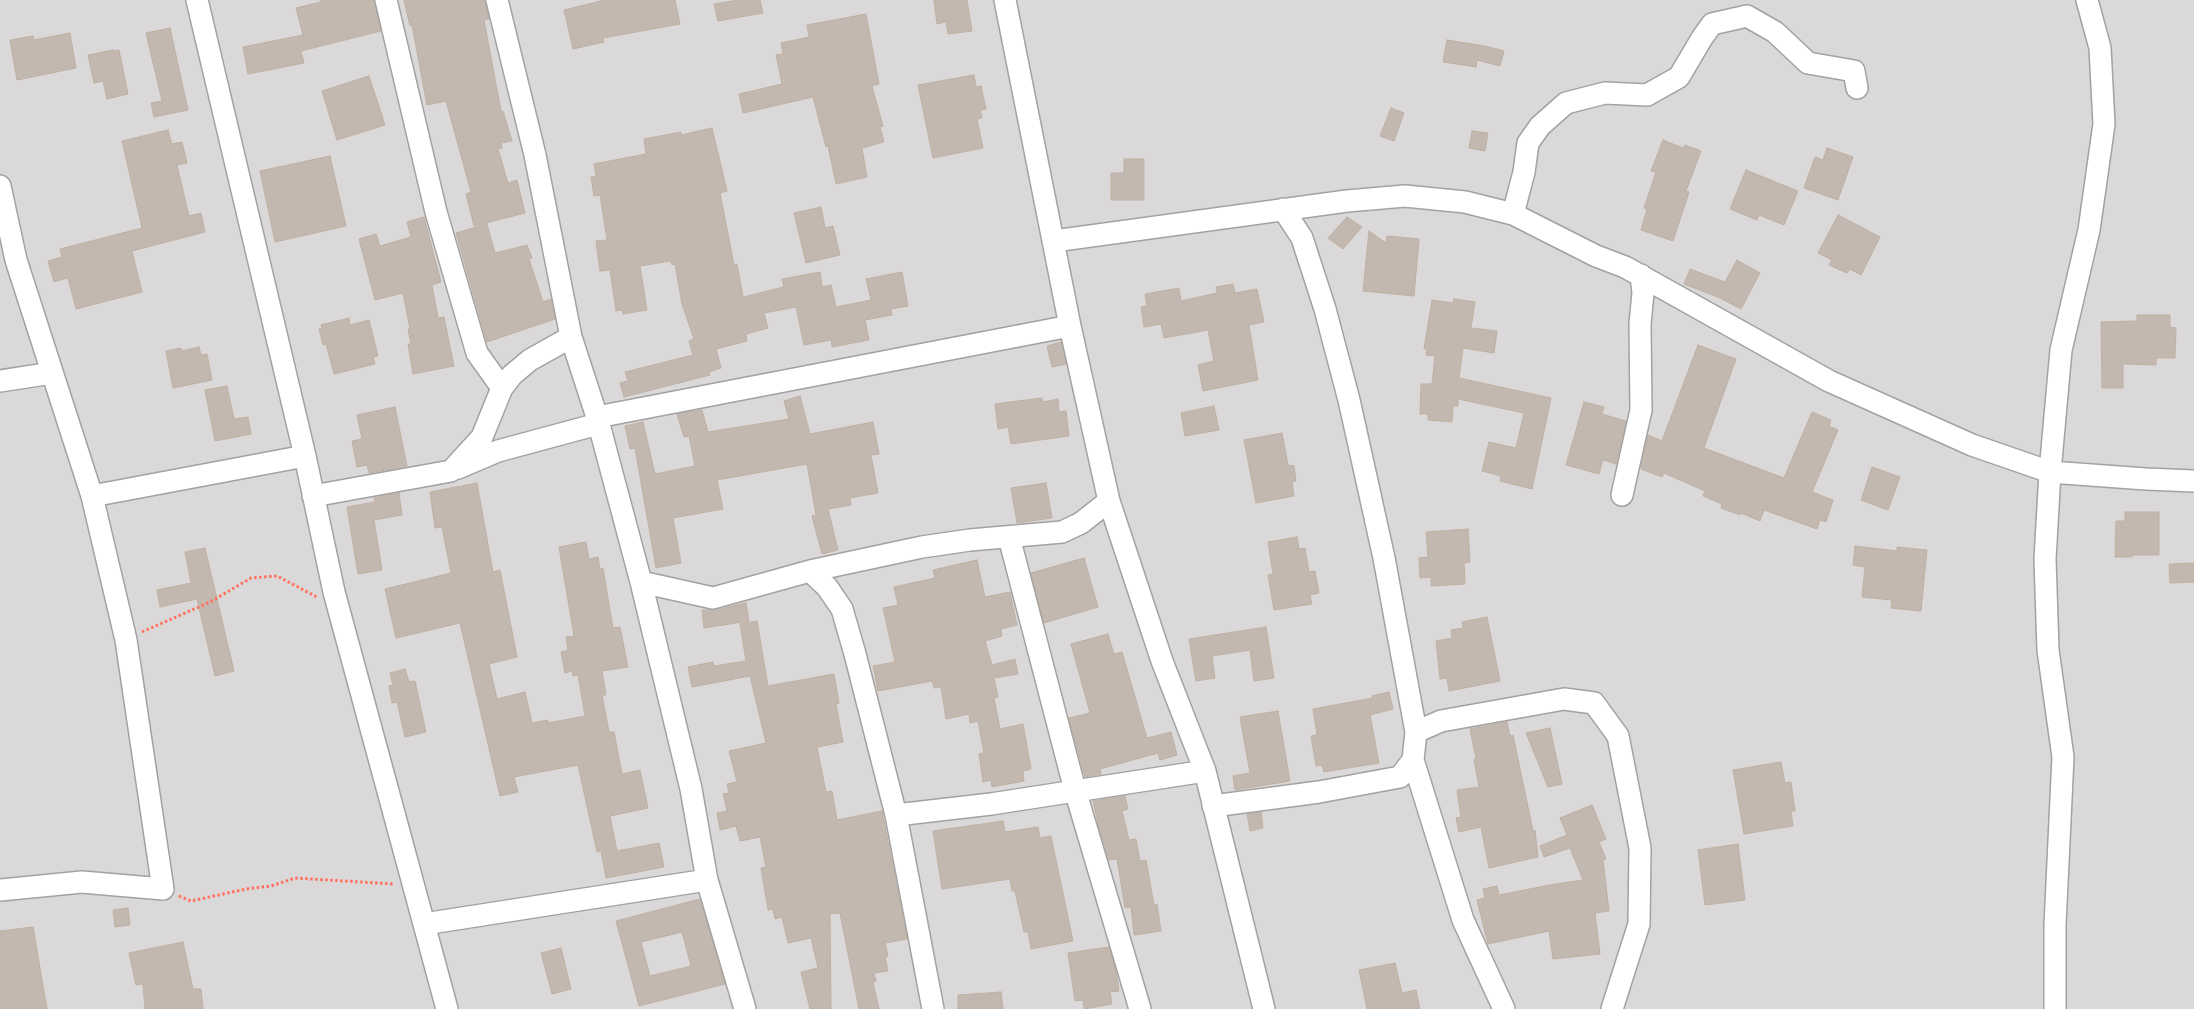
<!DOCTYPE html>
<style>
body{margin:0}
canvas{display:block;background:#eee9e0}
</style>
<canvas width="2194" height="1009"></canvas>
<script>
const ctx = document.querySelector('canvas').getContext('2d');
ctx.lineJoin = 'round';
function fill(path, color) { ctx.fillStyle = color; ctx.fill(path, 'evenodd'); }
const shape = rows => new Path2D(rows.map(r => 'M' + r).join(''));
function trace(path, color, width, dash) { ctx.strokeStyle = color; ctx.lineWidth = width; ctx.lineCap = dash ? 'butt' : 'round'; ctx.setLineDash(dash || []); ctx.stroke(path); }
const residential = shape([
 [0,0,2194,0,2194,1009,0,1009]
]);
const building = shape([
 [320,0,374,0,381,31,301,51,304,63,248,74,243,47,303,35,296,8,321,2,320,0],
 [404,0,485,0,489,19,484,20,501,111,503,111,512,141,501,143,502,148,498,149,508,183,517,180,525,213,474,226,466,194,471,192,446,101,427,105,412,25,410,26,404,0],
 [605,0,675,0,680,24,603,38,604,42,573,49,564,10,605,0],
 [739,0,760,0,763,13,718,21,714,4,739,0],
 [934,0,967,0,972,31,948,34,946,22,937,24,934,0],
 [866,14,879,84,872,86,883,126,880,127,884,142,862,148,867,177,836,184,828,146,826,147,813,97,743,113,739,94,782,84,776,55,783,54,781,43,809,37,807,25,866,14],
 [170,28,188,110,154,117,151,103,162,101,146,33,170,28],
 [70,33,76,68,17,80,10,40,33,36,34,40,70,33],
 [1447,40,1485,46,1504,51,1500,66,1477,60,1476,67,1443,62,1447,40],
 [113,50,113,51,119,50,128,94,107,99,103,81,94,83,88,55,113,50],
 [974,75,976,87,981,86,986,109,980,110,982,118,977,119,983,148,933,158,918,85,974,75],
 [369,76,385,125,337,140,322,91,369,76],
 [1391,108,1404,113,1394,141,1380,136,1391,108],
 [712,128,727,191,720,193,734,265,737,264,743,297,784,287,782,279,820,272,822,287,831,285,836,307,871,300,866,279,902,272,908,306,891,309,892,315,865,320,869,340,832,347,831,340,804,345,796,307,764,313,768,328,746,334,747,341,716,349,721,368,709,372,710,375,624,397,620,383,628,381,625,372,693,355,689,341,694,339,682,304,675,264,672,265,671,261,640,266,647,310,623,314,622,310,616,311,610,270,600,271,596,241,607,240,600,195,594,196,591,177,596,176,594,164,646,154,644,139,681,132,681,135,712,128],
 [168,130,172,144,182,142,187,163,177,165,189,216,201,213,205,232,132,251,142,292,76,309,68,278,54,282,48,261,62,257,60,249,142,228,122,141,168,130],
 [1472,131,1488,133,1485,151,1469,148,1472,131],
 [1663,140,1683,148,1685,145,1701,151,1686,191,1689,192,1673,241,1641,230,1647,209,1644,208,1656,172,1651,171,1663,140],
 [1827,148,1853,157,1838,200,1804,188,1815,157,1823,160,1827,148],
 [330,156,346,226,275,242,260,171,330,156],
 [1124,159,1144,159,1144,200,1111,200,1111,173,1124,173,1124,159],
 [1746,170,1798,191,1784,225,1759,215,1757,220,1730,209,1746,170],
 [821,207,825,228,833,226,840,255,806,263,794,213,821,207],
 [1838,215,1880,237,1861,275,1850,269,1847,273,1829,265,1832,260,1818,253,1838,215],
 [424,217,441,282,432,285,438,318,444,317,454,366,413,374,408,344,411,344,408,329,410,329,403,293,375,300,359,239,376,234,380,246,411,237,407,222,424,217],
 [1347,217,1362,227,1343,249,1328,238,1347,217],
 [487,224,495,253,527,245,532,258,529,259,543,302,551,299,555,319,487,342,456,233,487,224],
 [1369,231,1386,243,1387,236,1419,239,1414,296,1363,291,1369,231],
 [1737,260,1760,273,1741,309,1720,298,1684,284,1690,269,1725,282,1737,260],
 [1233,284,1235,293,1257,289,1264,322,1249,325,1258,380,1203,391,1198,365,1214,361,1208,330,1164,338,1161,324,1144,327,1141,307,1147,306,1145,294,1179,288,1181,301,1217,293,1216,287,1233,284],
 [1454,299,1475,302,1471,328,1497,331,1494,353,1463,348,1459,378,1551,398,1532,489,1500,481,1501,476,1482,471,1489,442,1516,448,1524,413,1458,399,1458,406,1453,406,1452,422,1428,420,1428,414,1420,414,1421,384,1432,384,1435,356,1426,355,1427,349,1424,349,1432,300,1453,303,1454,299],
 [2137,315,2170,315,2170,327,2176,328,2175,358,2156,358,2156,365,2123,364,2123,388,2102,388,2101,322,2137,321,2137,315],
 [349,318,350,325,369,320,378,356,373,357,375,364,334,374,326,344,323,345,319,329,322,328,321,325,349,318],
 [1061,342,1066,364,1052,367,1047,346,1061,342],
 [1698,345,1736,359,1704,448,1784,478,1812,412,1831,420,1829,426,1838,430,1812,492,1833,500,1826,522,1820,520,1817,529,1764,510,1760,521,1741,513,1740,515,1721,508,1722,504,1703,496,1705,491,1664,473,1662,477,1641,469,1648,435,1662,441,1698,345],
 [199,347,201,355,207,354,212,380,173,388,166,351,181,348,182,351,199,347],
 [227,386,234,419,248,417,251,434,215,441,205,390,227,386],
 [800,396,810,434,873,422,879,454,871,455,878,493,850,498,851,505,828,509,838,550,822,554,812,516,816,515,807,464,717,480,723,509,673,518,681,563,656,568,635,448,630,449,625,426,643,422,655,474,695,466,689,436,684,437,677,414,702,410,708,432,789,419,784,401,800,396],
 [1042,398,1043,402,1058,399,1059,412,1066,411,1069,436,1011,444,1008,427,998,429,995,404,1042,398],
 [1584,402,1604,407,1602,414,1626,421,1616,464,1603,460,1599,474,1566,465,1584,402],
 [1214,406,1219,430,1185,436,1181,413,1214,406],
 [395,407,407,466,369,473,367,465,357,467,352,441,362,439,357,415,395,407],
 [1282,433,1288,465,1294,466,1296,481,1292,482,1294,496,1256,503,1244,440,1282,433],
 [1872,467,1900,477,1888,510,1861,500,1872,467],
 [477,483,493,572,500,570,517,657,489,664,497,699,525,692,532,723,548,720,548,723,585,716,578,675,573,676,572,671,565,673,561,652,568,650,566,637,574,636,559,547,586,542,589,559,598,557,600,569,603,568,613,628,620,627,628,667,602,671,606,695,602,695,609,732,614,732,622,774,640,770,648,808,610,816,617,851,659,843,664,867,606,878,601,851,597,852,578,765,514,777,518,792,500,796,460,623,396,638,385,589,451,573,442,527,435,528,430,492,477,483],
 [1046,483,1052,518,1017,523,1011,488,1046,483],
 [399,493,402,515,374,520,382,570,358,574,347,507,375,502,374,498,399,493],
 [2125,512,2159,512,2159,555,2132,555,2132,557,2115,557,2116,521,2125,521,2125,512],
 [1468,529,1470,562,1464,563,1465,584,1431,586,1431,577,1420,578,1419,558,1428,557,1426,532,1468,529],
 [1297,537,1299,549,1305,548,1309,572,1315,571,1319,593,1310,595,1312,604,1274,610,1268,575,1273,574,1268,542,1297,537],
 [1855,546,1897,551,1897,547,1927,550,1921,611,1891,608,1892,600,1862,597,1865,567,1853,565,1855,546],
 [205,548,234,671,215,676,197,599,160,607,157,590,191,583,185,552,205,548],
 [1084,558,1098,607,1044,623,1031,573,1084,558],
 [977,560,985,597,1010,592,1017,625,1001,629,1002,636,985,641,992,665,1015,659,1018,674,994,678,998,697,994,698,1000,729,1023,724,1031,769,1023,771,1024,781,992,787,991,780,983,782,979,754,984,753,978,721,970,723,969,714,946,719,941,687,934,688,932,681,878,691,873,666,895,662,883,608,898,605,894,587,935,578,933,570,977,560],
 [2194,563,2194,582,2170,583,2169,564,2194,563],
 [746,603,749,621,704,628,702,610,716,610,746,603],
 [1487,617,1500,681,1449,691,1447,678,1440,679,1436,641,1452,638,1451,630,1463,628,1462,622,1487,617],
 [757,621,768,686,834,674,839,703,836,704,843,742,817,747,826,792,832,791,837,820,882,811,907,939,885,943,888,956,885,957,888,971,874,973,876,981,873,982,879,1009,859,1009,840,913,830,914,831,1009,810,1009,801,972,818,968,811,938,788,943,782,917,775,919,773,909,768,910,761,868,766,867,760,837,740,841,736,826,720,830,717,813,727,811,723,794,729,793,727,784,737,782,729,751,766,743,750,676,692,687,688,667,713,662,714,666,746,661,740,624,757,621],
 [1266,627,1274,678,1254,681,1250,650,1212,656,1215,678,1196,681,1189,639,1266,627],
 [1108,634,1114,654,1122,652,1147,738,1171,732,1177,755,1160,760,1158,753,1100,769,1101,774,1085,777,1069,718,1090,713,1071,644,1108,634],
 [405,669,409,682,415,681,426,732,405,737,397,702,392,703,389,686,393,685,390,673,405,669],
 [1389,692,1393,709,1370,715,1379,763,1324,772,1322,765,1316,766,1311,736,1317,735,1313,709,1373,698,1372,696,1389,692],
 [1278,711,1290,781,1235,790,1233,776,1250,773,1240,717,1278,711],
 [1507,722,1510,736,1513,735,1533,831,1535,830,1538,857,1489,868,1481,827,1459,832,1456,818,1461,817,1457,790,1479,787,1474,760,1476,759,1470,729,1507,722],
 [1550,728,1562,784,1548,787,1526,733,1550,728],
 [1781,762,1785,783,1791,782,1795,811,1791,811,1793,826,1744,834,1733,770,1781,762],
 [1125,796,1128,809,1122,811,1129,840,1136,839,1140,861,1146,860,1154,905,1157,904,1161,931,1134,935,1131,907,1125,908,1117,859,1109,860,1099,827,1093,801,1125,796],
 [1592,805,1606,839,1599,842,1606,859,1603,860,1609,911,1595,913,1600,954,1553,959,1549,931,1488,944,1477,900,1485,898,1483,889,1497,886,1499,895,1555,884,1583,880,1570,848,1544,857,1540,846,1567,835,1560,818,1592,805],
 [1261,812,1263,828,1250,831,1247,814,1261,812],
 [1003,821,1005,832,1038,827,1040,838,1051,836,1073,941,1031,949,1028,932,1024,932,1015,891,1012,891,1010,879,942,889,933,831,1003,821],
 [1738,844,1745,900,1705,905,1698,850,1738,844],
 [700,899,725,984,639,1006,616,921,700,899],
 [682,932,691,966,650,976,641,942,682,932],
 [128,908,130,925,115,927,113,910,128,908],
 [33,927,47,1009,0,1009,0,931,33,927],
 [183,942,193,989,201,989,203,1009,145,1009,143,984,136,985,129,953,183,942],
 [1109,947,1116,971,1119,991,1110,992,1112,1004,1084,1009,1083,1000,1075,1001,1068,953,1109,947],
 [561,948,571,989,552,994,541,953,561,948],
 [1395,963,1402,993,1416,990,1420,1009,1367,1009,1359,970,1395,963],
 [1001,992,1003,1009,958,1009,958,995,1001,992]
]);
const path = shape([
 [142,632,210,602,251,578,277,576,317,597],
 [179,896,191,901,246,889,271,886,295,878,394,884]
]);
const street = shape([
 [197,0,305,456,334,592,447,1009],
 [386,0,436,212,477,353,502,388],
 [497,0,535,155,571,337,597,417,641,582,691,789,707,880,745,1009],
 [1005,0,1070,326,1109,501,1162,661,1205,771,1264,1009],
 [0,186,16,260,92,496,126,640,163,889,82,882,0,890],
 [1513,214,1524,172,1528,143,1540,126,1566,103,1605,93,1647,95,1679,77,1702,38,1712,24,1747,16,1775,32,1808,63,1854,71,1857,88],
 [1054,241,1347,201,1405,196,1465,202,1513,214,1596,256,1625,267,1829,381,1972,445,2050,472,2146,479,2194,481],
 [0,381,52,373],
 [597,417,1070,326],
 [458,468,498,451,598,424],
 [1622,495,1641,410,1640,324,1643,293,1641,275],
 [92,496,305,456],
 [313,496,451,471,482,437,502,388,512,375,530,360,571,337],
 [1009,537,1075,790,1140,1009],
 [810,571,827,587,842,609,855,654,896,815,933,1009],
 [641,582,713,598,810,571,922,547,970,540,1062,532,1081,523,1109,501],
 [1416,732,1441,721,1564,699,1594,703,1618,736,1640,848,1639,924,1612,1009],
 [1413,760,1463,920,1504,1009],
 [1213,806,1319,792,1400,777,1413,760,1416,732,1384,558,1349,400,1325,309,1302,238,1283,209],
 [896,815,991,804,1205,771],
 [424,924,707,880],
 [2055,1009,2055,925,2063,757,2048,650,2045,559,2050,472,2061,350,2089,230,2104,124,2100,48,2087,0]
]);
fill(residential, '#dad8d8');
fill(building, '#c2b8b0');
trace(building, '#c0b0a2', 1);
trace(street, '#a2a2a2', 24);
trace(path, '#ff7360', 3, [2.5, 2.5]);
trace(street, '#fff', 21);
</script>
